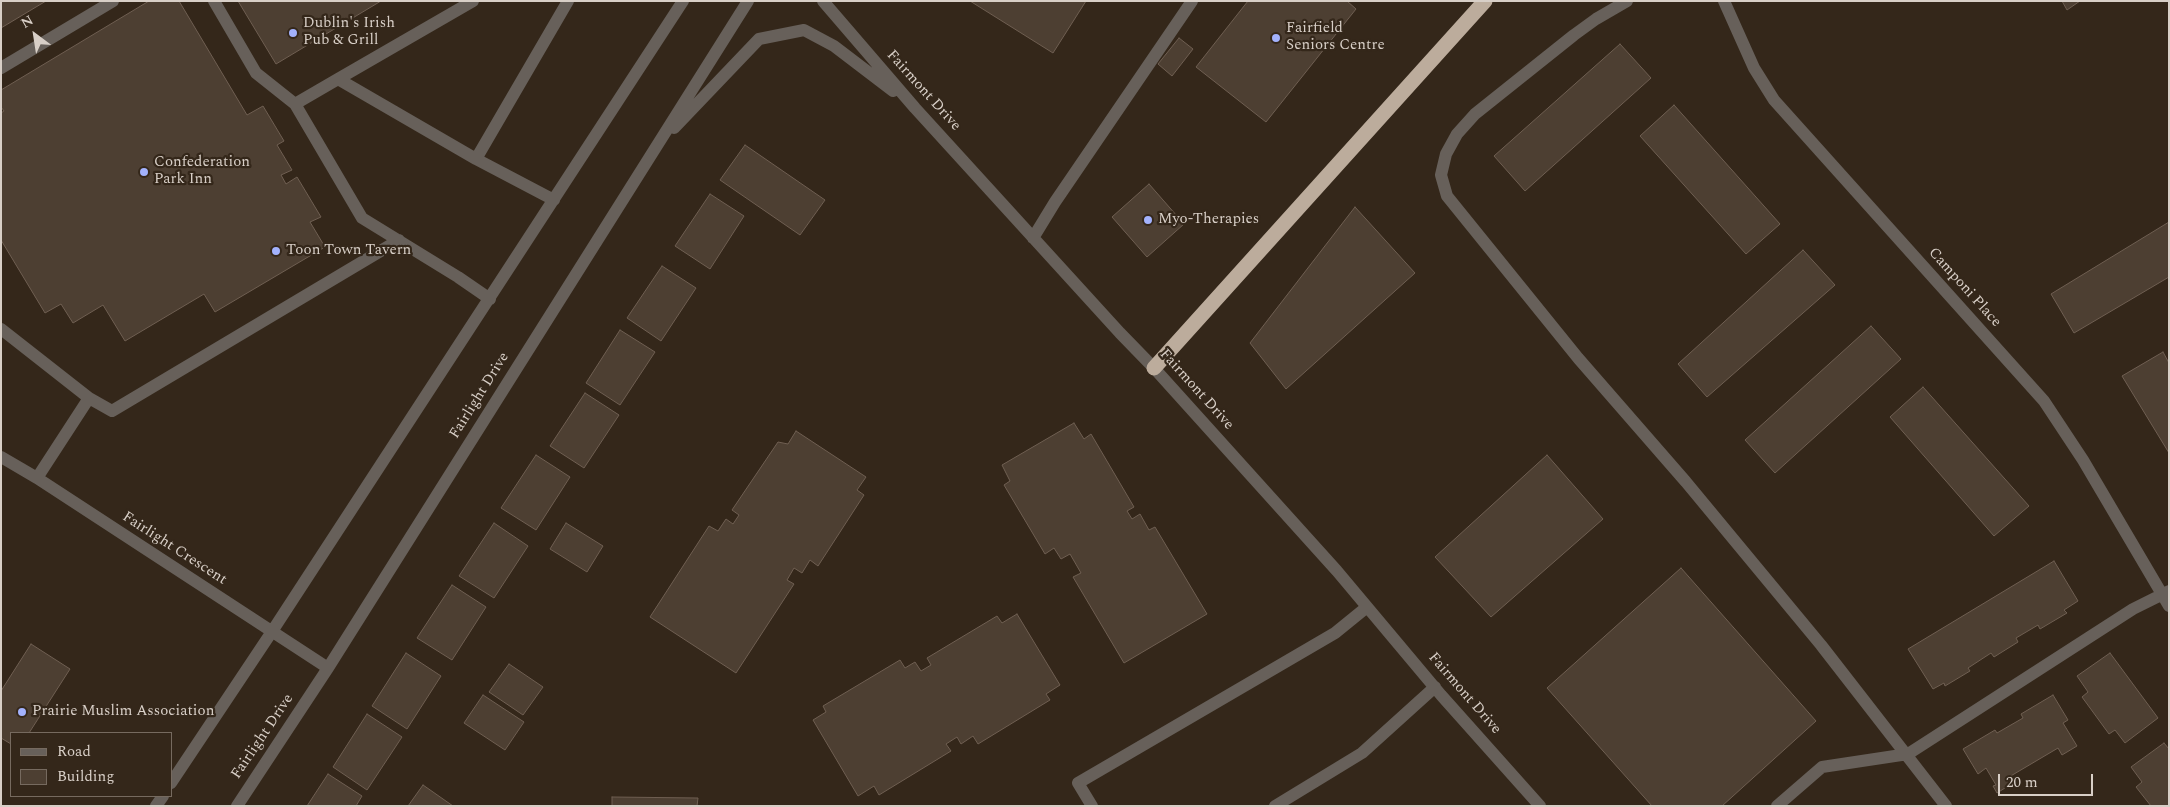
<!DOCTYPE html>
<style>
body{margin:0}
#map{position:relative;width:2170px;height:807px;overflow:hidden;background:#34271a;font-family:Spectral,serif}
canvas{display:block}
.frame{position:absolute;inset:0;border:2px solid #d8cfc7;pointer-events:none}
.legend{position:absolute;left:10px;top:732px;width:162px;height:65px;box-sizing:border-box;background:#34271a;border:1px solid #766a5f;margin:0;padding:6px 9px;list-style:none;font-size:15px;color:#d8cfc7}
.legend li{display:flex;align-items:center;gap:10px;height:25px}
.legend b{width:25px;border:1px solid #766a5f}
.north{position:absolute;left:10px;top:10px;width:50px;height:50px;-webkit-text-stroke:4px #34271a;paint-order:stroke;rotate:329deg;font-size:14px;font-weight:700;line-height:20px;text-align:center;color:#d8cfc7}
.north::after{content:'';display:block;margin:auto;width:18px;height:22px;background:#d8cfc7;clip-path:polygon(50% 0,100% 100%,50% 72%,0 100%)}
.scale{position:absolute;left:1998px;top:774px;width:95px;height:22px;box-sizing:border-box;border:2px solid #d8cfc7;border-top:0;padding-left:6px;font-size:15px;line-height:18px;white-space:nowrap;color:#d8cfc7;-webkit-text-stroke:4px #34271a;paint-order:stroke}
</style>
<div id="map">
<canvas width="2170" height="807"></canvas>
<div class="frame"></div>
<ul class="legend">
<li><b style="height:6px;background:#67605a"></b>Road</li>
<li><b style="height:14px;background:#4d3f32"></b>Building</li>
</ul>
<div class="north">N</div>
<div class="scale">20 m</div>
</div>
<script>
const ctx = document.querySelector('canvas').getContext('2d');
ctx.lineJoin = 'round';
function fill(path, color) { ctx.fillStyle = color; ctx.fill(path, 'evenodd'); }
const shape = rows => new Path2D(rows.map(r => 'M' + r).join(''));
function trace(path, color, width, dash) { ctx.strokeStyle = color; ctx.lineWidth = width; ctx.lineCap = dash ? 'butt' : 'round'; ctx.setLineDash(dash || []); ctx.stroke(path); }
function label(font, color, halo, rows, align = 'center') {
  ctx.font = font + ' Spectral,serif'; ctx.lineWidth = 4.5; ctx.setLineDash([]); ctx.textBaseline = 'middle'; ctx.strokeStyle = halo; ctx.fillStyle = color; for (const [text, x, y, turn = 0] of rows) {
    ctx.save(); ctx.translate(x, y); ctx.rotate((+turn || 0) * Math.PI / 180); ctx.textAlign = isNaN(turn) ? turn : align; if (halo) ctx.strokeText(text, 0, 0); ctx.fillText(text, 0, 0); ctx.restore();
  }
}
const building = shape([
 [1,1,46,1,1,28,1,1],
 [149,1,179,1,247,115,263,106,284,141,277,145,292,170,281,175,286,184,297,177,321,217,310,222,325,247,215,312,204,294,125,341,103,305,73,323,61,304,45,313,1,240,1,113,4,111,1,107,1,90,149,1],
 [238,1,381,1,276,64,238,1],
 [970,1,1086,1,1053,53,970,1],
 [1248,1,1347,1,1356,9,1266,122,1196,67,1248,1],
 [2062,1,2080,1,2067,10,2062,1],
 [1179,38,1193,49,1172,76,1158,64,1179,38],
 [1620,44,1651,78,1525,191,1494,156,1620,44],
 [1674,105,1780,224,1746,254,1640,136,1674,105],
 [745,145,825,200,800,235,720,180,745,145],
 [1149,184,1184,224,1147,257,1112,217,1149,184],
 [710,194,744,216,710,269,675,246,710,194],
 [1355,207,1415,273,1286,389,1250,343,1355,207],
 [2169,222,2169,277,2074,333,2051,294,2169,222],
 [1803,250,1835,285,1707,397,1678,364,1803,250],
 [662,266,696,288,661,341,627,318,662,266],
 [1871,326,1901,359,1775,473,1745,440,1871,326],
 [620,330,655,352,620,405,586,383,620,330],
 [2163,352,2169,363,2169,453,2122,376,2163,352],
 [1923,387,2029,506,1994,536,1890,417,1923,387],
 [585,393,619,415,584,468,550,446,585,393],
 [1074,423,1084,439,1091,434,1134,507,1127,511,1132,519,1140,514,1149,530,1155,527,1207,614,1124,663,1073,577,1081,573,1070,554,1061,559,1054,548,1045,554,1004,485,1010,481,1002,465,1074,423],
 [796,431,866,477,857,490,864,495,818,566,810,560,802,573,794,568,787,580,794,584,736,673,650,617,709,526,718,531,726,519,733,524,739,515,732,510,778,442,788,444,796,431],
 [536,455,570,477,536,530,501,508,536,455],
 [1547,455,1603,519,1491,617,1435,557,1547,455],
 [494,523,528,546,494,598,459,576,494,523],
 [566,523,603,546,587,572,550,549,566,523],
 [2054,561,2078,601,2064,610,2067,613,2040,629,2038,625,2016,638,2018,642,1994,657,1991,653,1968,668,1970,671,1945,686,1944,683,1933,689,1908,649,2054,561],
 [1681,568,1816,721,1722,806,1652,806,1547,688,1681,568],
 [452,585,486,607,452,660,417,638,452,585],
 [1017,614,1060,685,1046,694,1050,700,978,744,973,736,961,744,957,737,946,744,951,751,879,795,874,786,858,796,813,720,826,712,823,706,900,660,905,668,915,662,921,671,931,665,927,658,997,616,1002,623,1017,614],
 [31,644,70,669,29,733,11,733,11,744,1,738,1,691,31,644],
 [406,653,441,676,407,729,372,706,406,653],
 [2110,653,2158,718,2125,743,2115,730,2109,734,2082,697,2088,692,2077,676,2110,653],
 [509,664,543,687,523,715,489,692,509,664],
 [483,695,524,722,505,750,464,723,483,695],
 [2053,695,2068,720,2063,723,2077,746,2062,755,2058,748,2009,777,2013,783,1997,793,1993,786,1996,785,1986,768,1978,774,1963,749,1995,730,1997,733,2023,718,2021,714,2053,695],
 [367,714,402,737,367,790,333,767,367,714],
 [2164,743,2169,749,2169,806,2151,806,2136,787,2142,782,2131,767,2164,743],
 [328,774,362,796,356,806,307,806,328,774],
 [423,785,453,806,408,806,423,785],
 [612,797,698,798,697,806,612,806,612,797]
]);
const minor = shape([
 [214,1,256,73,295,104,338,79],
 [473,1,338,79,476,159],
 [823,1,915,108,1120,333,1154,368,1337,571,1441,695,1540,806],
 [1627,1,1596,19,1574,35,1475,114,1457,134,1446,154,1441,175,1447,196,1578,358,1686,482,1821,645,1946,806],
 [1724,1,1754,68,1774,100,2044,401,2083,460,2169,606],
 [1,68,113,1],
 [295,104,362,218,458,277,490,299],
 [674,128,759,39,804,30,834,46,893,91],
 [554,200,476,159,568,1],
 [1033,238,1055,202,1192,1],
 [1,329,89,398,112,411,399,240],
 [1,457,37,478,328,668],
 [37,478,89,398],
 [171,783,271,633,683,1],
 [156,806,163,796],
 [237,806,328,668,748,1],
 [1092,806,1078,783,1335,633,1367,607],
 [1275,806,1362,753,1435,687],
 [1777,806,1822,767,1908,754,2133,609,2169,591]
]);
const highway = shape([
 [1154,368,1485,1]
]);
const markers = [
 [293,33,5,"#a3b2fd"],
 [1276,38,5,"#a3b2fd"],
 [144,172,5,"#a3b2fd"],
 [1148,220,5,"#a3b2fd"],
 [276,251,5,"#a3b2fd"],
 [22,712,5,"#a3b2fd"]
];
const poiNames = [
 ["Dublin's Irish",303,24],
 ["Pub & Grill",303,41],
 ["Fairfield",1286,29],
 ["Seniors Centre",1286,46],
 ["Confederation",154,163],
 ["Park Inn",154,180],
 ["Myo-Therapies",1158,220],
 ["Toon Town Tavern",286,251],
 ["Prairie Muslim Association",32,712]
];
const streetNames = [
 ["Fairmont Drive",923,91,48],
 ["Camponi Place",1964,288,48],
 ["Fairmont Drive",1196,390,48],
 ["Fairlight Drive",480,396,-58],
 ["Fairlight Crescent",174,549,33],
 ["Fairmont Drive",1464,694,49],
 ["Fairlight Drive",263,737,-56]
];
fill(building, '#4d3f32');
trace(building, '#6f5f52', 1);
trace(minor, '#67605a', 12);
trace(highway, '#bcac9c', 15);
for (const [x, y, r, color] of markers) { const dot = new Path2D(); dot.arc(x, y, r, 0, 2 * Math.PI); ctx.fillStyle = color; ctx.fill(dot); trace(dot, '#34271a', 2); }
label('15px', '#d8cfc7', '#34271a', poiNames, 'left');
label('15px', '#d8cfc7', '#34271a', streetNames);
</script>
